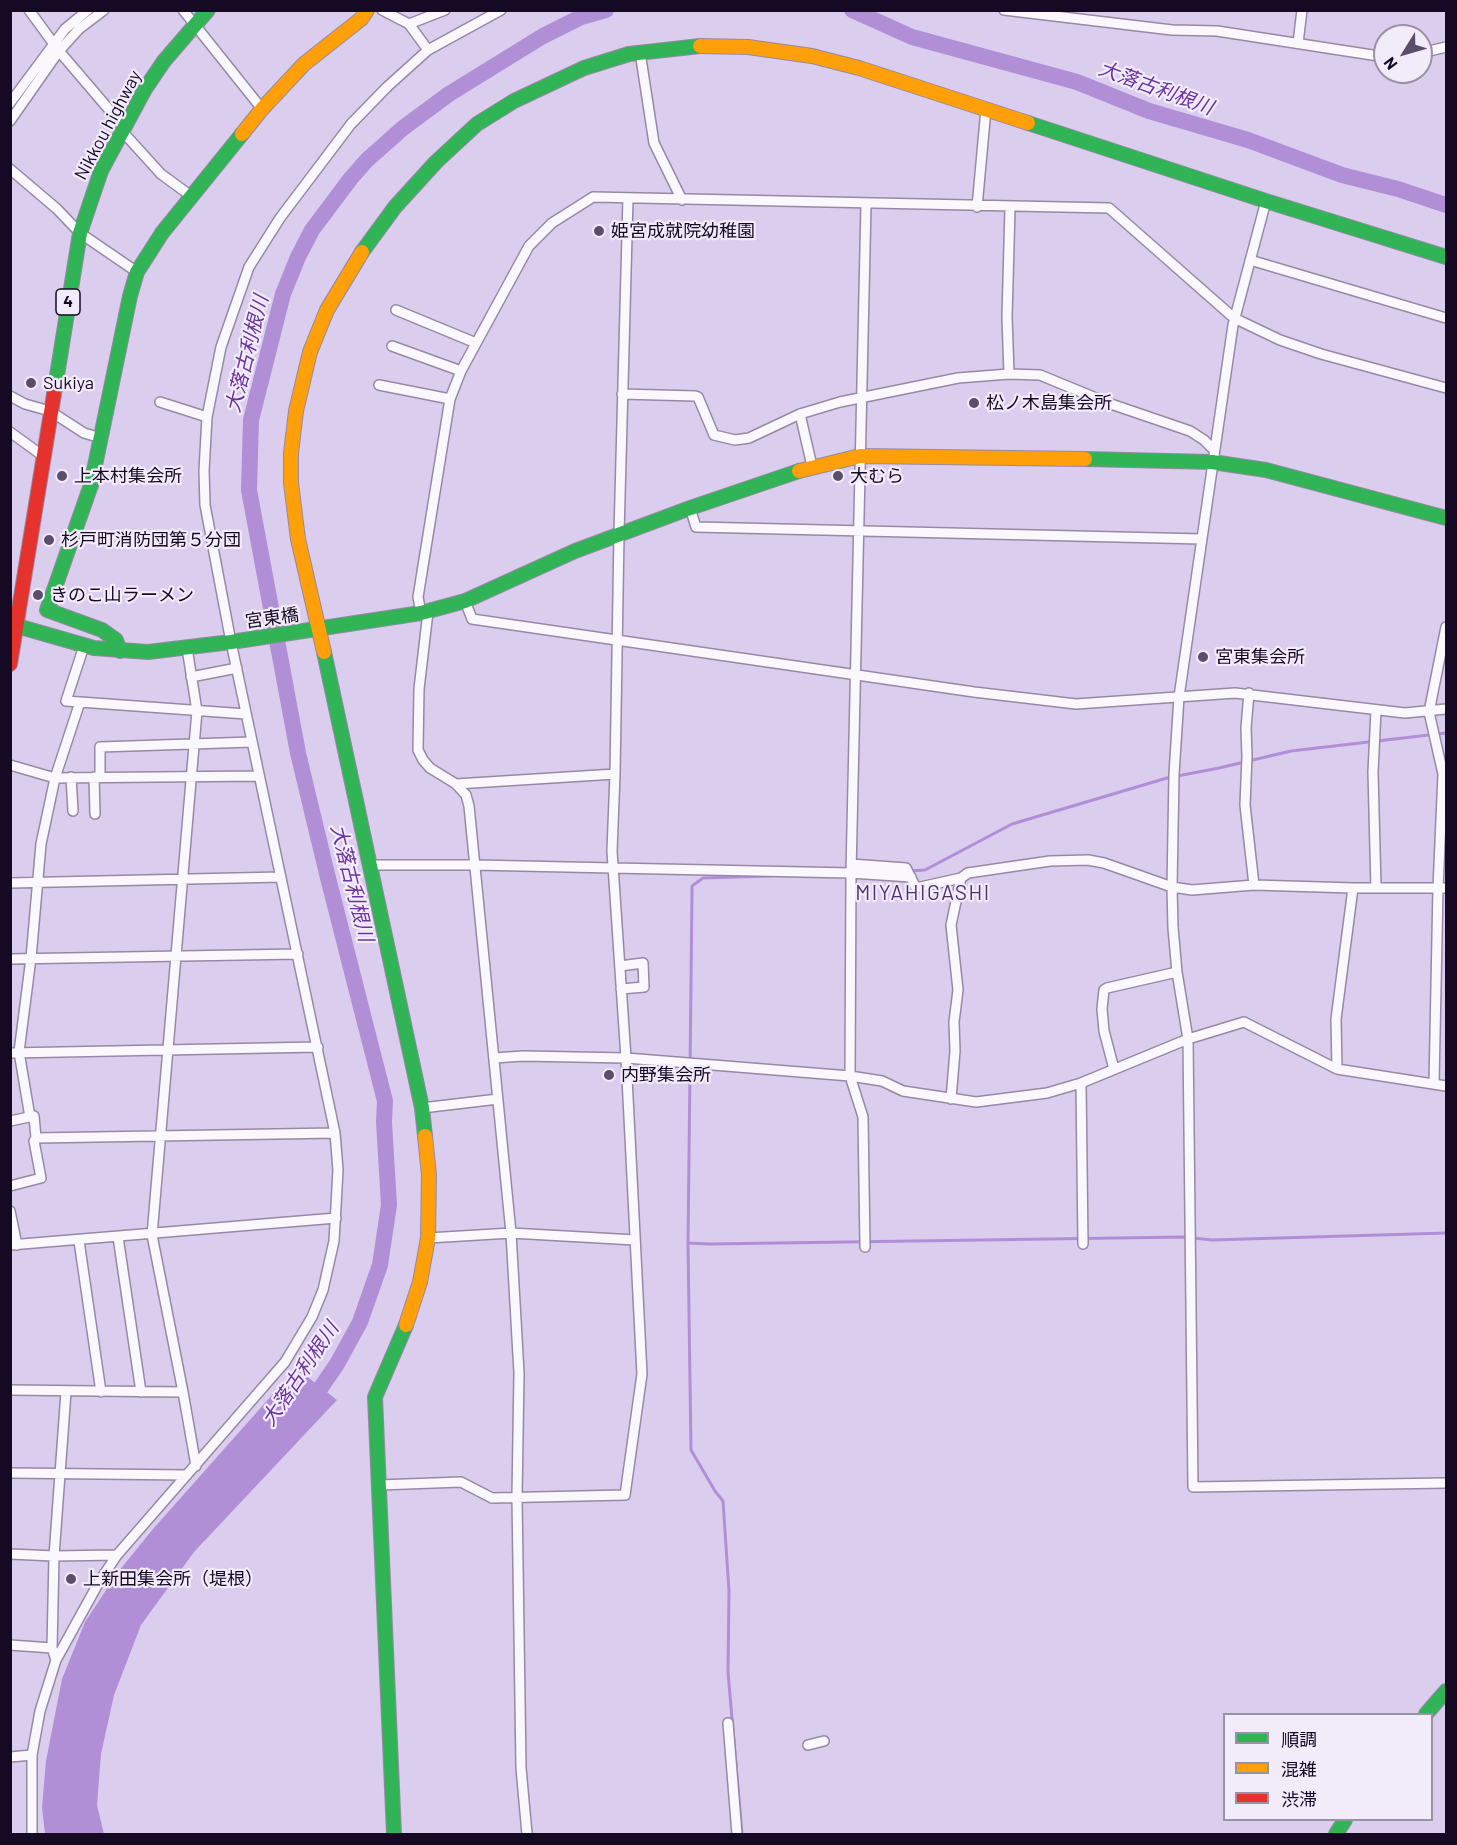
<!DOCTYPE html>
<meta charset="utf-8">
<style>
body{margin:0}
#map{position:relative;width:1457px;height:1845px;overflow:hidden;background:#dbcdee;font-family:Barlow,"Noto Sans JP",sans-serif}
canvas{display:block}
.frame{position:absolute;inset:0;border:12px solid #160924;pointer-events:none}
.legend{position:absolute;left:1223px;top:1713px;width:210px;height:108px;box-sizing:border-box;background:#f1ebfa;border:2px solid #9991a4;margin:0;padding:8px 10px;list-style:none;font-size:18px;color:#160924}
.legend li{display:flex;align-items:center;gap:12px;height:30px}
.legend b{width:30px;border:2px solid #9991a4}
.north{position:absolute;left:1373px;top:24px;width:60px;height:60px;box-sizing:border-box;background:#f1ebfa;border:2px solid #9991a4;border-radius:50%;rotate:233deg;font-size:16px;font-weight:700;line-height:24px;text-align:center;color:#160924}
.north::after{content:'';display:block;margin:auto;width:21px;height:27px;background:#5b4e6b;clip-path:polygon(50% 0,100% 100%,50% 72%,0 100%)}
</style>
<div id="map">
<canvas width="1457" height="1845"></canvas>
<div class="frame"></div>
<ul class="legend">
<li><b style="height:8px;background:#30b455"></b>順調</li>
<li><b style="height:8px;background:#ff9f0a"></b>混雑</li>
<li><b style="height:8px;background:#e5322d"></b>渋滞</li>
</ul>
<div class="north">N</div>
</div>
<script>
const ctx = document.querySelector('canvas').getContext('2d');
ctx.lineJoin = 'round';
function fill(path, color) { ctx.fillStyle = color; ctx.fill(path, 'evenodd'); }
const shape = rows => new Path2D(rows.map(r => 'M' + r).join(''));
function trace(path, color, width, dash) { ctx.strokeStyle = color; ctx.lineWidth = width; ctx.lineCap = dash ? 'butt' : 'round'; ctx.setLineDash(dash || []); ctx.stroke(path); }
function label(font, color, halo, rows, align = 'center') {
  ctx.font = font + ' Barlow,"Noto Sans JP",sans-serif'; ctx.lineWidth = 4.5; ctx.setLineDash([]); ctx.textBaseline = 'middle'; ctx.strokeStyle = halo; ctx.fillStyle = color; for (const [text, x, y, turn = 0] of rows) {
    ctx.save(); ctx.translate(x, y); ctx.rotate((+turn || 0) * Math.PI / 180); ctx.textAlign = isNaN(turn) ? turn : align; if (halo) ctx.strokeText(text, 0, 0); ctx.fillText(text, 0, 0); ctx.restore();
  }
}
const water = shape([
 [296,1368,337,1400,194,1552,141,1625,114,1695,101,1754,97,1805,104,1834,45,1834,42,1807,46,1761,62,1679,85,1622,118,1572,153,1529]
]);
const stream = shape([
 [58,45,76,26],
 [910,871,925,870,1012,824,1167,778,1219,768,1291,751,1446,733],
 [688,1243,710,1244,1184,1237,1212,1240,1446,1233],
 [742,1834,728,1672,729,1591,723,1501,715,1491,691,1450,688,1243,692,895,692,886,703,878,771,876]
]);
const river = shape([
 [852,10,912,37,1077,82,1149,111,1248,140,1342,175,1398,189,1446,205],
 [309,1405,337,1364,360,1322,380,1265,389,1205,384,1122,385,1101,328,878,298,753,249,490,251,420,283,294,298,257,312,230,351,178,367,160,403,128,449,94,543,36,581,17,606,10]
]);
const street = shape([
 [29,10,59,51,124,127],
 [183,10,262,109],
 [382,10,409,24,445,10],
 [1004,10,1172,30,1217,31,1385,57],
 [409,24,428,50],
 [1298,43,1302,10],
 [640,52,654,143,682,200],
 [1421,53,1446,47],
 [10,103,65,29,88,10],
 [10,121,59,51,79,29,104,10],
 [122,131,161,174,191,196],
 [10,169,57,209,80,233,137,272],
 [1266,201,1233,325,1179,697,1174,774,1172,887,1173,928,1177,972,1188,1039,1193,1487,1446,1483],
 [977,207,986,109],
 [1250,260,1446,318],
 [396,310,476,343],
 [392,346,461,371],
 [1009,374,1007,317,1010,208],
 [379,385,450,399],
 [622,394,695,396,698,397,714,435,735,440,749,438,800,414,840,402,958,378,1009,374,1040,375,1108,403,1190,431,1204,440,1214,450],
 [10,396,25,404,50,411,84,433,101,438],
 [160,402,207,417],
 [800,414,812,466],
 [10,432,43,456],
 [690,508,696,527,1202,539],
 [465,601,472,619,974,692,1076,704,1235,693,1405,713,1446,709],
 [428,612,419,689,418,750,423,760,430,768,456,784,466,795,469,806,511,1233,519,1373,517,1497,521,1768,527,1834],
 [421,613,418,597,450,399,461,371,529,246,552,223,593,197,1109,208,1234,318,1280,340,1321,354,1446,388],
 [84,646,66,701,246,714],
 [191,677,237,668],
 [1249,693,1246,728,1247,756,1245,805,1254,885],
 [10,765,55,778,259,776],
 [71,777,73,811],
 [94,777,95,814],
 [100,777,100,747,252,742],
 [456,784,615,774],
 [851,864,906,868,916,888,961,878,968,873,1050,861,1088,860,1104,863,1172,887,1192,890,1254,885,1353,888,1446,888],
 [370,865,475,865,613,868,851,873,911,877],
 [10,883,281,877],
 [1376,888,1373,772,1376,710],
 [10,959,298,954],
 [620,966,643,963,644,987,621,989],
 [10,1053,318,1047],
 [494,1058,523,1056,626,1058,850,1076,882,1081,903,1091,976,1102,1047,1093,1081,1083,1188,1039,1244,1022,1337,1069,1446,1086],
 [1114,1069,1104,1031,1102,1009,1104,990,1107,988,1177,972],
 [1337,1069,1336,1019,1353,888],
 [1081,1083,1083,1244],
 [1434,1084,1438,888,1443,774,1429,712,1446,627],
 [951,1099,955,1051,954,1022,958,990,951,925,961,878],
 [422,1108,498,1099],
 [30,1117,19,1052,31,958,41,844,55,778,80,702],
 [10,1121,34,1116,36,1138,335,1133],
 [10,1186,41,1178,34,1141,36,1138],
 [10,1211,17,1245],
 [118,1237,141,1392],
 [428,1238,511,1233,635,1240],
 [79,1241,101,1392],
 [10,1245,336,1218],
 [865,1247,863,1117,850,1076,851,873,866,204],
 [10,1390,183,1392,152,1235,197,711,187,648],
 [183,1392,196,1466],
 [10,1473,187,1475],
 [379,1485,461,1482,492,1498,625,1495,642,1374,626,1058,612,851,615,774,619,534,628,198],
 [10,1554,54,1556,117,1555],
 [10,1645,52,1648],
 [56,1660,52,1648,54,1556,66,1392],
 [728,1723,737,1834],
 [808,1745,824,1741],
 [10,1757,32,1755],
 [32,1834,32,1755,40,1711,56,1660,99,1582,117,1555,285,1362,312,1317,323,1290,334,1241,338,1170,335,1133,231,642,205,505,204,471,207,417,221,347,249,267,280,218,351,124,387,87,428,50,501,10]
]);
const fast = shape([
 [1028,123,1266,201,1446,257],
 [362,252,395,207,436,162,477,124,514,101,584,68,629,54,700,46],
 [54,394,80,233,101,171,145,89,164,61,208,10],
 [1085,459,1212,462,1266,470,1446,518],
 [10,624,94,648,148,652,231,642,421,613,465,601,575,551,690,508,799,471],
 [120,651,116,640,102,630,47,610,91,485,130,296,137,272,162,233,242,134],
 [324,652,422,1108,425,1136],
 [1426,1714,1446,1691],
 [394,1834,375,1397,406,1325],
 [1336,1834,1345,1820]
]);
const slow = shape([
 [700,46,748,47,812,56,859,68,1028,123],
 [242,134,262,109,304,64,361,19,367,10],
 [799,471,860,456,1085,459],
 [324,652,298,539,291,483,291,453,296,411,310,352,327,310,362,252],
 [406,1325,420,1282,428,1238,429,1175,425,1136]
]);
const jam = shape([
 [10,664,54,394]
]);
const markers = [
 [599,231,6,"#5b4e6b"],
 [31,383,6,"#5b4e6b"],
 [974,403,6,"#5b4e6b"],
 [62,476,6,"#5b4e6b"],
 [838,476,6,"#5b4e6b"],
 [49,540,6,"#5b4e6b"],
 [38,595,6,"#5b4e6b"],
 [1203,657,6,"#5b4e6b"],
 [609,1075,6,"#5b4e6b"],
 [71,1579,6,"#5b4e6b"]
];
const shields = [
 [68,302,24]
];
const shieldNames = [
 ["4",68,302]
];
const streetNames = [
 ["Nikkou highway",108,125,-62],
 ["宮東橋",272,618,-8]
];
const poiNames = [
 ["姫宮成就院幼稚園",611,231],
 ["Sukiya",43,383],
 ["松ノ木島集会所",986,403],
 ["上本村集会所",74,476],
 ["大むら",850,476],
 ["杉戸町消防団第５分団",61,540],
 ["きのこ山ラーメン",50,595],
 ["宮東集会所",1215,657],
 ["内野集会所",621,1075],
 ["上新田集会所（堤根）",83,1579]
];
const waterNames = [
 ["大落古利根川",1156,88,20],
 ["大落古利根川",247,354,-76],
 ["大落古利根川",352,883,76],
 ["大落古利根川",300,1374,-56]
];
const quarterNames = [
 ["MIYAHIGASHI",923,893]
];
fill(water, '#b18fd7');
trace(stream, '#b18fd7', 3);
trace(river, '#b18fd7', 16);
trace(street, '#9689a5', 12);
trace(fast, '#9689a5', 16);
trace(slow, '#9689a5', 16);
trace(jam, '#9689a5', 16);
trace(street, '#faf8fc', 9);
trace(fast, '#30b455', 14);
trace(slow, '#ff9f0a', 14);
trace(jam, '#e5322d', 14);
for (const [x, y, r, color] of markers) { const dot = new Path2D(); dot.arc(x, y, r, 0, 2 * Math.PI); ctx.fillStyle = color; ctx.fill(dot); trace(dot, '#f1ebfa', 2); }
for (const [x, y, w] of shields) { const box = new Path2D(); box.roundRect(x - w / 2, y - 13, w, 26, 4.5); ctx.fillStyle = '#f1ebfa'; ctx.fill(box); trace(box, '#160924', 1.5); }
label('bold 16px', '#160924', null, shieldNames);
label('18px', '#160924', '#f1ebfa', streetNames);
label('18px', '#160924', '#f1ebfa', poiNames, 'left');
label('italic 20px', '#6b359d', '#f1ebfa', waterNames);
ctx.letterSpacing = '1.5px';
label('21px', '#513171', '#f1ebfa', quarterNames);
ctx.letterSpacing = '0px';
</script>
